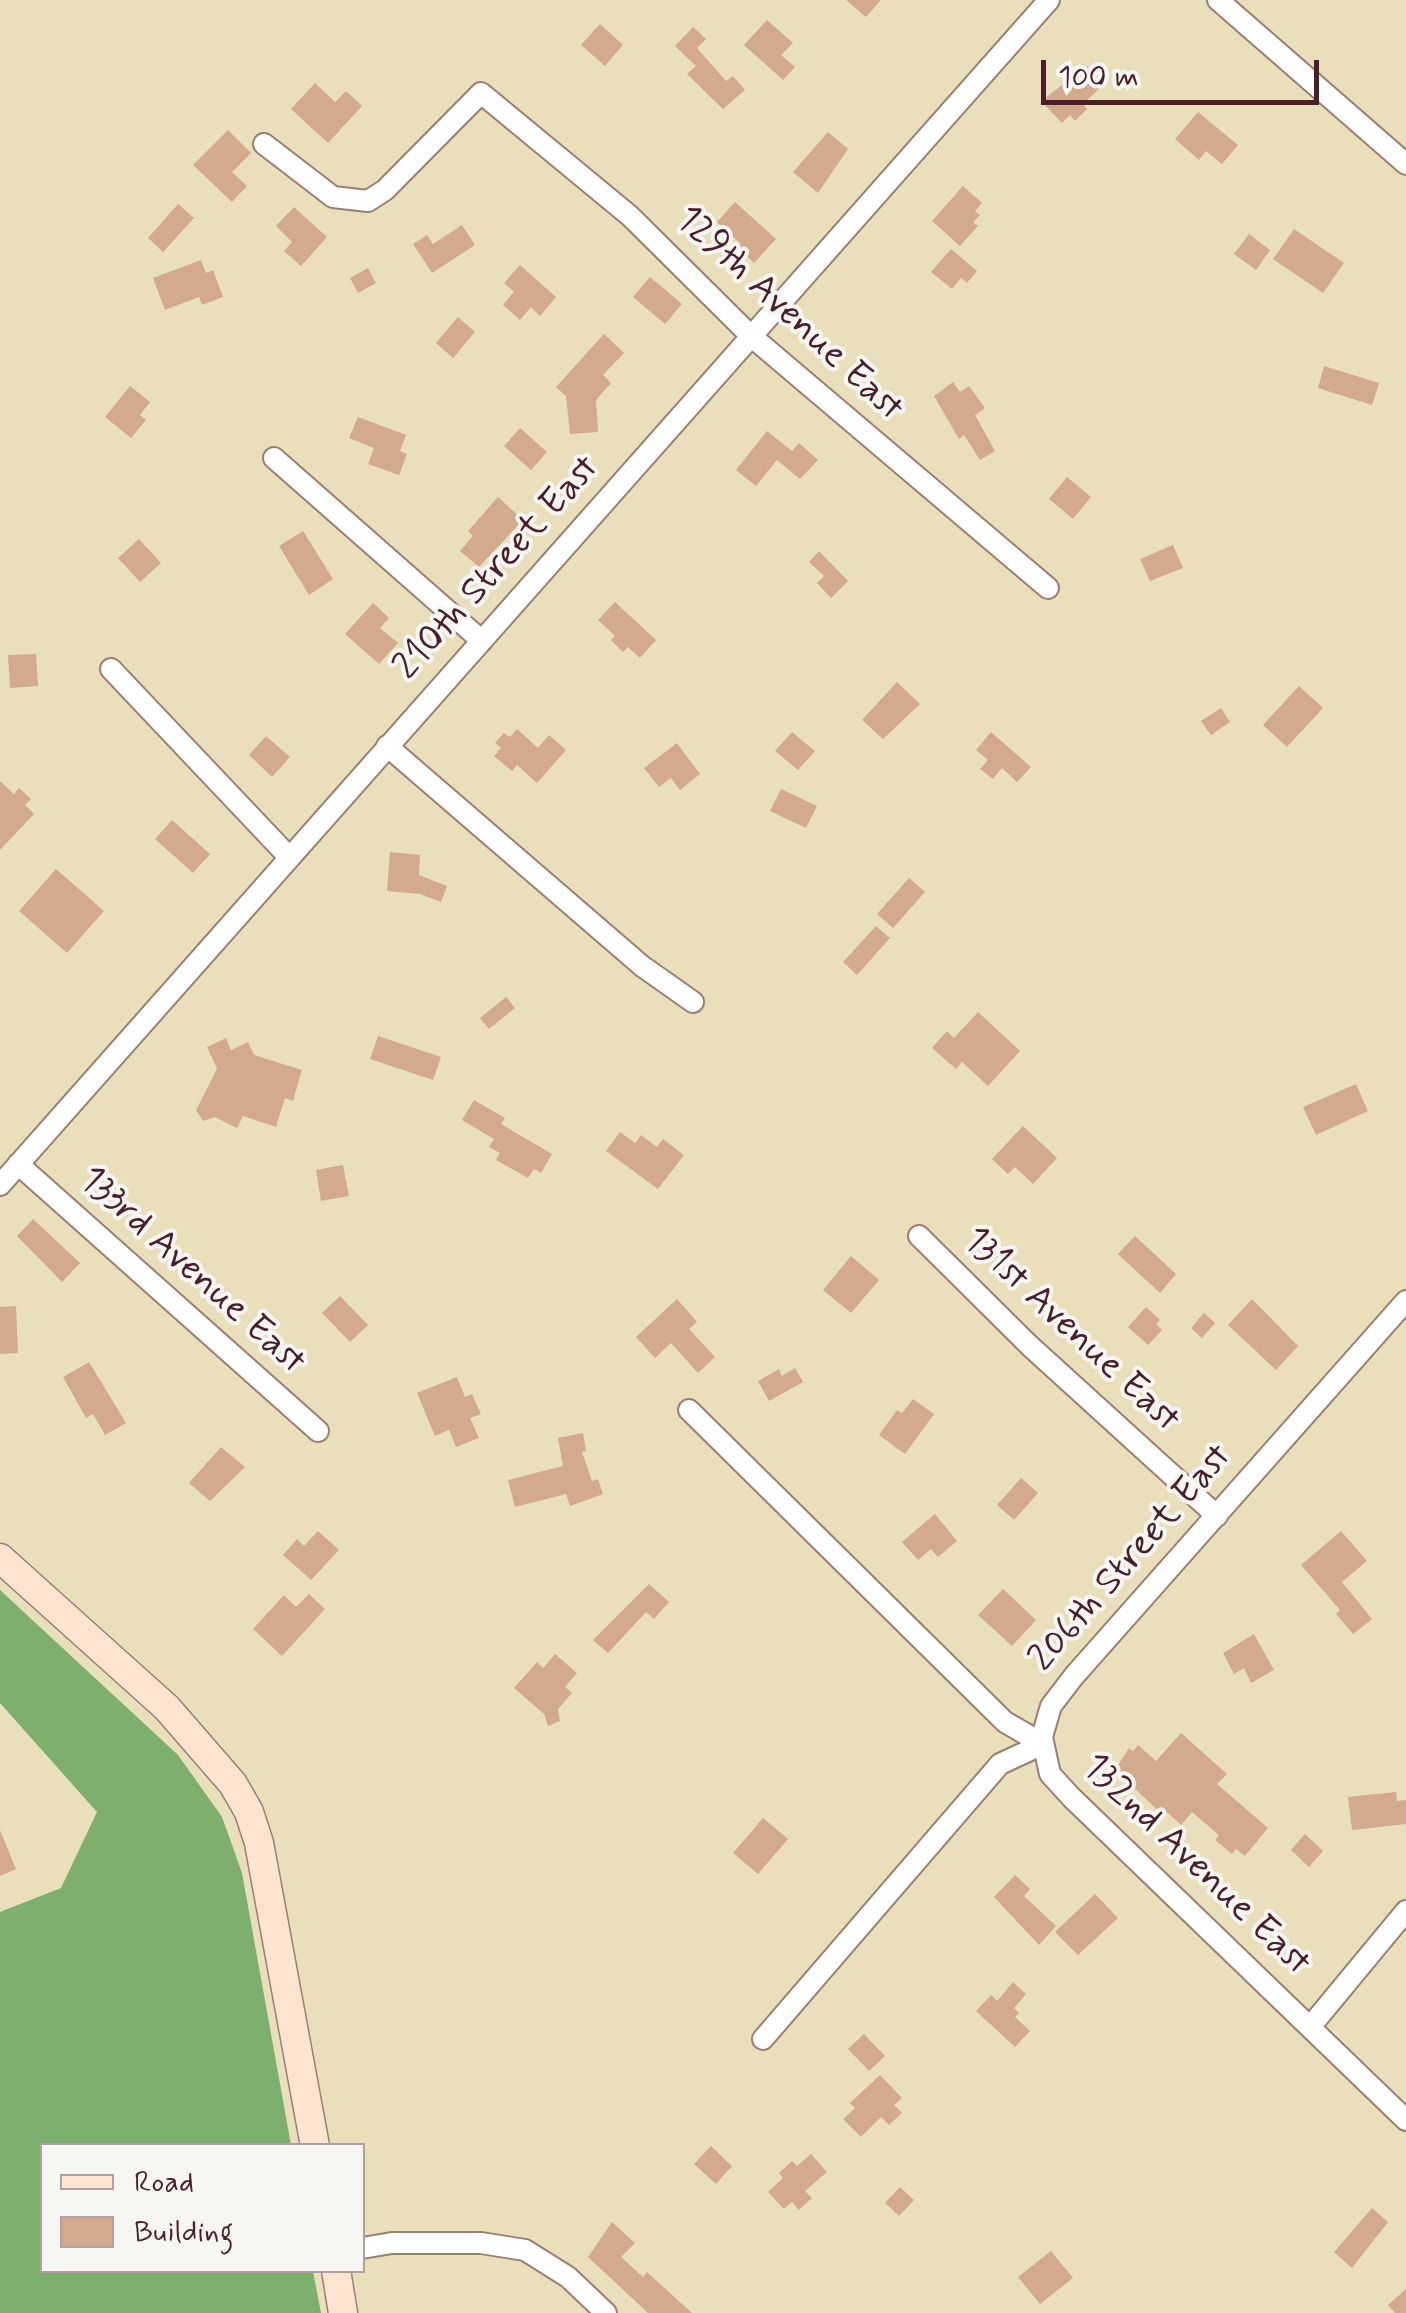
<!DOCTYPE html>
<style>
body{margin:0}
#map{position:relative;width:1406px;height:2313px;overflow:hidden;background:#e9dfbb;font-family:Mynerve,sans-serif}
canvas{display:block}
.legend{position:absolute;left:40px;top:2143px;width:325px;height:130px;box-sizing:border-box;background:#f6f6f2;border:2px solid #b1a0a2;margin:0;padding:12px 18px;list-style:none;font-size:30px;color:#4a1f2b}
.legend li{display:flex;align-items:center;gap:20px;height:50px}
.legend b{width:50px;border:2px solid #b1a0a2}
.scale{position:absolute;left:1041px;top:60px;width:278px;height:45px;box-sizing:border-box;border:5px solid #4a1f2b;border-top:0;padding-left:12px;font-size:30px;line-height:35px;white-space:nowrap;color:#4a1f2b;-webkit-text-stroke:8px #f6f6f2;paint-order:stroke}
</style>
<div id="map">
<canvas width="1406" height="2313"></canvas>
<ul class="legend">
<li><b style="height:12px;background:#fde4d0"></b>Road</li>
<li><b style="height:28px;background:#d3aa8e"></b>Building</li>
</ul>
<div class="scale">100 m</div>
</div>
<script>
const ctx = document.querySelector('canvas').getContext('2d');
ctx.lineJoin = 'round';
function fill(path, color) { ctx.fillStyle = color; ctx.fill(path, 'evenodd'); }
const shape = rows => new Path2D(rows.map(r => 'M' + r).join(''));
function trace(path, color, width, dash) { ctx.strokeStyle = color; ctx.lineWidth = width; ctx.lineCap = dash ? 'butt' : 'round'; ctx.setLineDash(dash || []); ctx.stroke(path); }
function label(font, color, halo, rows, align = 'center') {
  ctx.font = font + ' Mynerve,sans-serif'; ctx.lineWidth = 8; ctx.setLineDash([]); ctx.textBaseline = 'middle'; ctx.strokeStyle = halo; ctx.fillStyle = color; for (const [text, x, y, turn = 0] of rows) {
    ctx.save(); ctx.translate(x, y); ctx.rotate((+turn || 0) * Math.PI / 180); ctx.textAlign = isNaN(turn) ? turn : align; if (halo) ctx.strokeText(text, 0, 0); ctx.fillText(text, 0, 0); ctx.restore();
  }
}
const forest = shape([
 [0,1590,178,1755,222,1817,242,1873,291,2145,42,2146,42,2270,313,2271,321,2313,0,2313,0,1912,61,1888,97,1812,0,1703]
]);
const building = shape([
 [846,0,881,0,866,17],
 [767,20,793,43,781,55,795,67,783,80,744,45],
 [600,24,623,45,605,66,581,45],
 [693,27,706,39,697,48,726,81,733,76,745,90,723,109,687,74,696,66,675,46],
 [1087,66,1104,84,1083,104,1087,109,1075,121,1070,115,1062,123,1041,101],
 [315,83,335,102,346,91,362,106,328,143,291,109],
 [1198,112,1238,145,1222,164,1206,151,1199,160,1175,139],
 [228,130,251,153,232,172,247,186,232,202,193,165],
 [828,132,848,149,818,193,793,172],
 [963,186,982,203,975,211,980,215,973,222,978,226,960,246,932,221],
 [735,202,776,239,754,263,738,248,741,244,717,222],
 [178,204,194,218,163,252,148,238],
 [294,207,327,237,301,266,284,251,292,242,276,226],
 [462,225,475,245,432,273,413,244,427,235,433,244],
 [1294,229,1344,263,1323,293,1273,259],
 [1249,234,1270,250,1256,270,1234,254],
 [951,249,977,271,967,283,961,278,952,289,931,272],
 [201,260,206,273,213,270,223,297,202,305,199,297,165,310,153,278],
 [520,265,556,297,540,316,531,307,520,320,503,305,514,292,504,283],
 [368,268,376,283,358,293,350,278],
 [650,277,682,304,665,324,633,297],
 [458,317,475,332,453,358,436,343],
 [604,334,624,353,603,375,611,383,596,400,598,432,570,434,566,396,556,387],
 [1324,366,1379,383,1372,405,1318,388],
 [953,382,960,392,969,386,985,408,975,415,995,451,980,460,964,435,959,439,934,396],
 [130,386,150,402,140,415,146,420,131,438,105,417],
 [358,417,406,435,400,451,407,454,399,475,368,464,374,448,349,438],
 [520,428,547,452,531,470,504,446],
 [767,431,792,451,799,443,818,460,800,479,777,460,756,486,736,470],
 [1067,477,1091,497,1073,519,1049,499],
 [498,497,523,520,479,567,460,551,473,536,468,531],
 [303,531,333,579,309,595,279,546],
 [139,539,161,563,140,582,118,558],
 [1173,545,1183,568,1150,581,1140,559],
 [819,551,848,581,831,598,817,583,824,576,809,562],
 [615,602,656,640,640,658,628,647,623,652,611,640,615,636,598,620],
 [373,603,389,618,380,628,398,643,379,664,345,634],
 [36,654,38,686,10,688,8,655],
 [897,682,920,704,883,739,862,720],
 [1299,686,1323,708,1287,747,1263,725],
 [1221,708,1230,722,1211,735,1201,721],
 [517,729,538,748,549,735,566,750,537,783,517,765,512,771,494,756,501,748,495,743,504,733,510,737],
 [792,732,815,751,798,770,775,751],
 [991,732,1031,767,1017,782,1002,768,993,779,980,769,988,760,976,750],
 [266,736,290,757,272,777,249,755],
 [677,743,700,774,680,790,671,778,659,787,644,768],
 [0,781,14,794,19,788,31,799,25,805,34,814,0,850],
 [781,789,817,806,806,828,770,811],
 [172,820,210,854,193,873,155,839],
 [390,852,420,855,419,875,447,886,441,902,420,894,387,891],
 [56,869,104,911,67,953,19,911],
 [909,878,925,892,893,928,877,914],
 [876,926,890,938,857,975,843,962],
 [506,997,515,1008,489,1029,480,1018],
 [978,1012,1020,1051,988,1086,962,1062,956,1069,932,1048,947,1031,954,1038],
 [378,1036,441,1057,433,1080,370,1059],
 [226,1038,231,1050,248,1042,254,1055,302,1070,293,1101,285,1098,276,1127,243,1116,237,1128,215,1117,203,1121,196,1110,217,1069,207,1047],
 [1356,1084,1368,1111,1316,1135,1303,1107],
 [474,1100,505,1118,501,1124,552,1154,541,1173,534,1169,528,1178,496,1160,500,1153,489,1147,494,1139,462,1120],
 [1023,1126,1057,1158,1033,1184,1015,1167,1008,1174,992,1159],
 [620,1132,635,1143,641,1135,657,1147,663,1139,684,1155,658,1189,606,1151],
 [343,1165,349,1196,321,1201,316,1170],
 [33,1219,80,1263,62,1282,17,1236],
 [1135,1236,1176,1274,1160,1293,1118,1254],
 [851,1256,879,1280,851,1313,823,1290],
 [340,1296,368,1325,350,1342,322,1313],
 [677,1299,697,1322,689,1329,715,1357,698,1373,671,1343,655,1358,636,1337],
 [1252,1299,1298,1346,1276,1370,1228,1325],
 [16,1306,18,1353,0,1354,0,1307],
 [1146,1307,1160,1320,1156,1324,1162,1330,1148,1345,1128,1327],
 [1204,1313,1215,1323,1202,1338,1191,1328],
 [89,1362,126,1423,105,1435,93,1414,86,1418,63,1377],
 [795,1368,803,1382,769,1401,758,1381,779,1369,782,1376],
 [457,1377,465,1397,472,1394,481,1414,470,1418,479,1438,456,1447,449,1430,435,1436,417,1393],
 [913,1399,934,1414,905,1454,879,1435,897,1410,902,1413],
 [583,1433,586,1451,582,1452,592,1481,598,1479,603,1494,570,1506,566,1494,515,1507,508,1480,563,1466,558,1438],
 [221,1447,245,1467,210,1501,189,1483],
 [1021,1478,1038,1493,1014,1520,997,1505],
 [935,1514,957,1541,938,1557,931,1549,918,1560,902,1542],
 [318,1531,339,1550,311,1580,283,1555,297,1539,304,1546],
 [1341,1531,1367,1561,1342,1582,1372,1619,1353,1634,1336,1614,1340,1610,1301,1565],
 [649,1584,669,1602,654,1619,646,1612,608,1653,593,1640],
 [1003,1589,1036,1620,1012,1646,978,1615],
 [309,1594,325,1609,282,1656,253,1629,284,1595,296,1607],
 [1254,1634,1274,1670,1251,1683,1244,1668,1234,1674,1223,1653],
 [555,1654,577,1673,565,1687,572,1693,558,1709,560,1721,548,1726,544,1714,514,1688,537,1662,543,1668],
 [1181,1733,1227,1774,1217,1784,1268,1828,1245,1856,1236,1849,1232,1854,1215,1840,1219,1835,1192,1812,1181,1825,1167,1812,1164,1816,1115,1770,1129,1748,1133,1751,1138,1745,1156,1761],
 [1396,1792,1397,1801,1406,1800,1406,1824,1352,1830,1348,1797],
 [763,1818,788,1839,758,1874,733,1853],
 [0,1830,16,1869,0,1876],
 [1305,1834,1323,1851,1309,1867,1291,1850],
 [1015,1875,1030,1889,1024,1896,1056,1926,1039,1945,994,1897],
 [1095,1894,1118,1918,1078,1955,1055,1932],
 [1013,1982,1026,1994,1014,2008,1019,2013,1015,2017,1030,2031,1015,2047,976,2011,991,1995,997,2001],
 [864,2034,885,2056,869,2071,848,2049],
 [880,2075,902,2098,894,2105,902,2113,889,2125,881,2117,861,2137,843,2119,855,2108,850,2103],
 [711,2146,732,2166,716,2184,694,2164],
 [811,2154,827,2172,805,2191,812,2198,799,2210,792,2202,784,2209,768,2192,783,2178,779,2173,792,2161,797,2166],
 [900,2187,914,2200,899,2216,885,2203],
 [1372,2208,1388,2222,1352,2268,1334,2252],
 [612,2222,635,2243,621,2257,643,2277,647,2272,692,2313,648,2313,588,2257],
 [1051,2251,1073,2278,1040,2304,1018,2277],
 [1406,2289,1406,2313,1395,2313,1388,2305]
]);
const street = shape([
 [1218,0,1406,164],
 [264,144,333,197,368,201,385,190,481,93,630,216,751,336,1048,588],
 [274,458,482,641],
 [111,669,289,857],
 [387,746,642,966,693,1002],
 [18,1164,318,1431],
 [0,1185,1049,0],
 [919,1236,1030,1346,1217,1516],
 [1406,1301,1074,1676,1051,1706,1042,1737,1050,1774,1072,1798,1406,2120],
 [689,1410,1005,1722,1043,1744],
 [1310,2027,1406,1911],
 [763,2039,1000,1764,1043,1744],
 [362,2248,392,2243,481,2243,525,2250,568,2277,606,2313]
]);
const secondary = shape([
 [0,1558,167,1708,233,1784,249,1812,259,1843,315,2146],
 [336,2270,343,2313]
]);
const streetNames = [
 ["129th Avenue East",788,315,43],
 ["210th Street East",498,569,-48],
 ["133rd Avenue East",191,1272,42],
 ["131st Avenue East",1070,1331,43],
 ["206th Street East",1132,1559,-49],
 ["132nd Avenue East",1195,1866,44]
];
fill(forest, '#7cb06c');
fill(building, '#d3aa8e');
trace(street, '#9a7f73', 24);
trace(secondary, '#9a7f73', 31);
trace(street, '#fff', 20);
trace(secondary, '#fde4d0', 28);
label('38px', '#4a1f2b', '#f6f6f2', streetNames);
</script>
